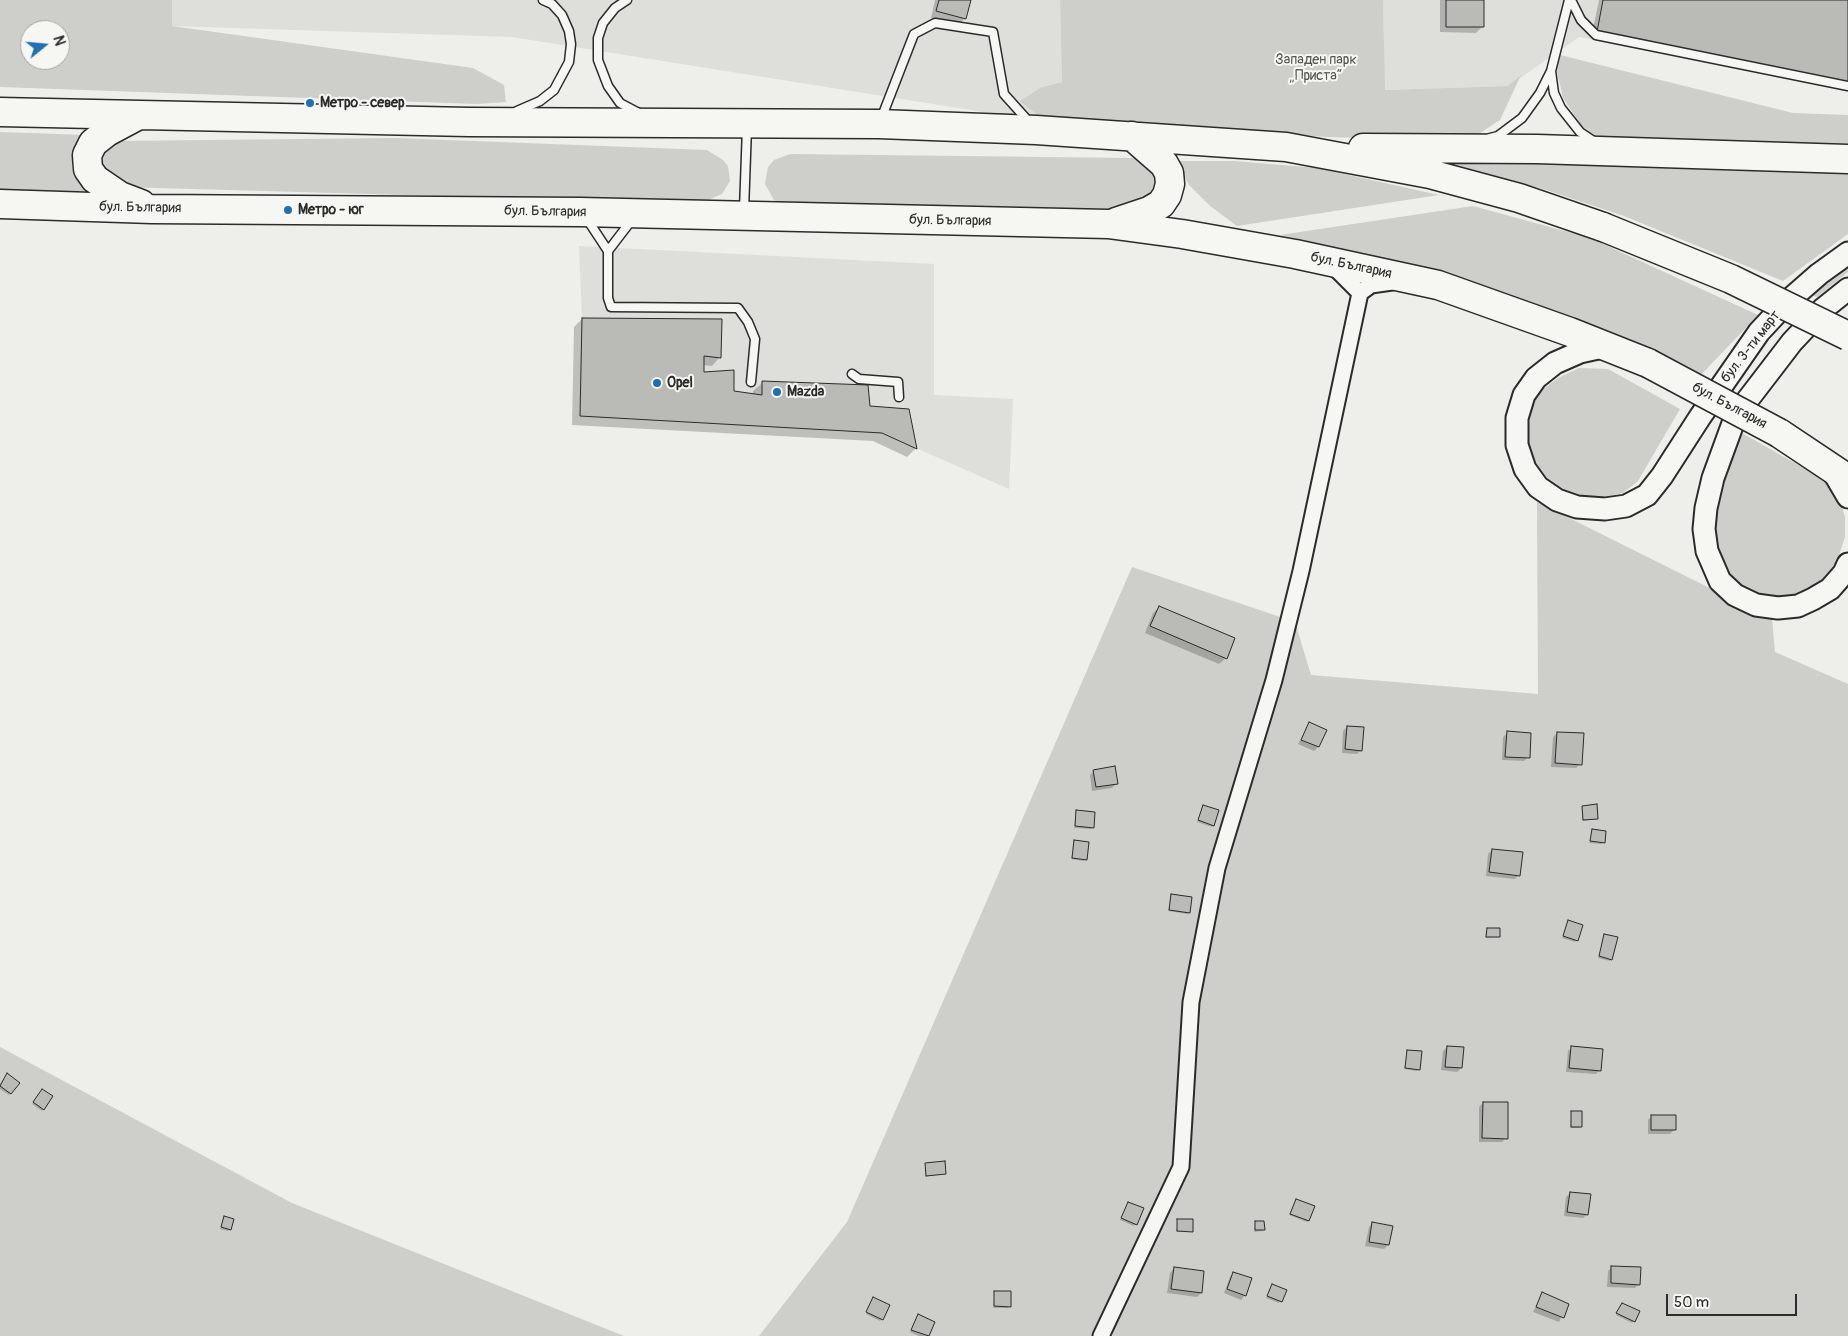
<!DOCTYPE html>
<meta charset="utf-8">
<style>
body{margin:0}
#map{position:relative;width:1848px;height:1336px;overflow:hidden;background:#eeeeea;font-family:Pangolin,sans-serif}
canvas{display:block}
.north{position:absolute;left:20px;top:20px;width:50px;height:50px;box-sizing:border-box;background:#f6f6f2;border:1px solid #a5a5a2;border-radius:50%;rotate:73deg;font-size:14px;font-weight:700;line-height:20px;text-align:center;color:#2b2b2b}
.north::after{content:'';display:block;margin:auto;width:18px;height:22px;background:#1f6fb2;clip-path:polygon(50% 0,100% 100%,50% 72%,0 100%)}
.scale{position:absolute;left:1666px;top:1294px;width:131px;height:22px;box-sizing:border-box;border:2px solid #2b2b2b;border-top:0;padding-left:6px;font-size:15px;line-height:18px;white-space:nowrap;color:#2b2b2b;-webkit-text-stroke:4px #f6f6f2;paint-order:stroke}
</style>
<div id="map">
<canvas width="1848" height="1336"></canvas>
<div class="north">N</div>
<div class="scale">50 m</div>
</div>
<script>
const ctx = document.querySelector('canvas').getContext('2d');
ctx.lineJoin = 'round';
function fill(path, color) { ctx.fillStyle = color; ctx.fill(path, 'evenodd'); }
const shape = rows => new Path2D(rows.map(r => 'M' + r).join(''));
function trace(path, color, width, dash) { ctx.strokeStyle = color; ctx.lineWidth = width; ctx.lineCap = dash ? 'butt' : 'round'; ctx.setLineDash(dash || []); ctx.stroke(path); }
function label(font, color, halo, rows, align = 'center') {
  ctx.font = font + ' Pangolin,sans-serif'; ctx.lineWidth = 4; ctx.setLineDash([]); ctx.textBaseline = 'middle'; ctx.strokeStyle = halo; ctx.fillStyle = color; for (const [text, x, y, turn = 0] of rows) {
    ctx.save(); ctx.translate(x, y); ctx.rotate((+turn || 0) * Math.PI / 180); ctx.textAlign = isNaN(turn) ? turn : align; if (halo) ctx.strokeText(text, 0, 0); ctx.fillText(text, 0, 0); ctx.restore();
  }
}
const built = shape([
 [172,0,1060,0,1062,82,1042,87,1046,122,512,37,171,26],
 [1383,0,1848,0,1848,89,1579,37,1509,86,1384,90],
 [579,246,934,264,934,395,1013,399,1009,489,882,433,580,416,582,318]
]);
const green = shape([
 [0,0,172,0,172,26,473,68,504,85,506,102,477,104,0,87],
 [30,30,60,30,60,60,30,60],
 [1060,0,1383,0,1385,90,1508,86,1521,75,1500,120,1480,133,1459,140,1325,137,1251,130,1129,128,1046,122,1020,101,1042,87,1062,82],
 [1560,55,1793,113,1848,115,1848,149,1608,141,1593,134,1581,125,1563,98,1556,67],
 [0,132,86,135,78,143,72,155,72,169,78,182,98,191,0,191],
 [395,138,707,150,723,160,728,166,730,181,722,194,708,200,513,198,121,187,107,182,99,155,115,141],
 [790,154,1132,158,1140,159,1157,175,1157,191,1132,209,790,206,774,200,765,184,768,167,774,160],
 [1408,160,1848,168,1848,234,1783,281,1624,216,1540,188],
 [1176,161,1234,161,1317,168,1439,195,1237,226,1210,206,1189,185],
 [1473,206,1590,238,1758,315,1700,376,1452,278,1280,235],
 [1848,259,1848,272,1817,297,1802,292],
 [1579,368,1608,369,1680,409,1638,481,1623,493,1599,498,1570,497,1549,485,1533,465,1524,439,1527,413,1537,394,1558,378],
 [1742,433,1821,478,1839,497,1845,517,1845,537,1837,561,1820,583,1802,595,1781,600,1740,590,1716,562,1712,516,1726,468],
 [1537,502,1772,619,1775,652,1848,684,1848,1336,759,1336,847,1222,1132,567,1295,622,1311,675,1538,694],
 [0,1047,292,1203,624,1336,0,1336]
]);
const shadow = shape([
 [935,0,969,0,965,18,959,24,931,18],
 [1440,0,1483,0,1483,26,1476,33,1440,32],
 [1599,0,1848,0,1848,89,1591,38],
 [582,319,720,357,712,366,703,365,703,373,733,392,753,395,753,391,762,383,869,407,916,448,907,457,873,441,572,425,574,327],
 [1159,607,1226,658,1219,664,1145,633,1153,613],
 [1309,724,1318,747,1314,751,1298,744],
 [1347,727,1361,750,1357,754,1342,753,1343,731],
 [1507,733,1528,757,1524,761,1502,760,1503,737],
 [1557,733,1580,764,1576,768,1551,767,1553,737],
 [1094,771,1116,784,1112,788,1092,791,1090,775],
 [1203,806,1213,825,1212,827,1197,822],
 [1583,807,1597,819,1582,821],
 [1077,812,1092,828,1091,829,1074,828],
 [1593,830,1605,832,1602,844,1589,843],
 [1075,842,1085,859,1084,861,1071,859],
 [1492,850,1519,875,1515,879,1486,876,1488,854],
 [1172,895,1189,913,1187,914,1168,911],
 [1569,922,1582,926,1575,942,1562,938],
 [1487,929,1499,937,1485,938],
 [1605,935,1611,959,1610,961,1598,958],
 [1447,1047,1461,1068,1457,1072,1441,1070,1443,1051],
 [1572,1047,1600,1070,1596,1074,1566,1072,1568,1051],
 [1408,1051,1418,1069,1417,1071,1404,1069],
 [5,1077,10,1094,9,1095,0,1089,0,1084],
 [40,1092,43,1109,42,1111,32,1104],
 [1483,1103,1506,1138,1502,1142,1479,1142,1479,1107],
 [1572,1112,1581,1126,1579,1128,1570,1128],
 [1652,1116,1674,1130,1670,1134,1648,1134,1648,1120],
 [926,1164,944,1173,925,1177],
 [1570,1193,1587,1214,1583,1218,1564,1216,1566,1197],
 [1296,1200,1308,1220,1307,1222,1289,1215],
 [1128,1203,1142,1209,1134,1226,1120,1220],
 [225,1217,233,1220,228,1231,220,1229],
 [1178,1220,1192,1231,1176,1232],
 [1255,1222,1263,1230,1262,1231,1254,1232],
 [1373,1223,1388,1245,1384,1249,1365,1246,1369,1227],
 [1612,1267,1639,1284,1635,1288,1607,1287,1608,1271],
 [1174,1268,1203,1272,1201,1293,1197,1297,1167,1293,1170,1273],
 [1234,1273,1245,1295,1241,1300,1224,1293,1230,1277],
 [1272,1285,1285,1290,1279,1303,1266,1298],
 [995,1292,1009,1306,1008,1308,993,1308],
 [1542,1294,1568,1304,1559,1322,1533,1312],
 [872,1300,882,1319,880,1321,866,1314],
 [1622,1304,1634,1321,1632,1323,1616,1315],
 [917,1317,934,1323,928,1336,919,1336,910,1332]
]);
const building = shape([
 [939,0,971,0,966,19,936,11,939,0],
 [1446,0,1484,0,1484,27,1446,27,1446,0],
 [1603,0,1848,0,1848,82,1597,32,1603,0],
 [582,318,722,319,721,358,704,356,704,372,734,370,734,391,762,395,762,381,868,385,870,406,909,409,917,449,882,433,580,416,582,318],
 [1159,606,1235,638,1227,659,1150,626,1159,606],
 [1309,722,1327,730,1319,747,1301,740,1309,722],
 [1347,726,1364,727,1362,751,1345,749,1347,726],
 [1507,731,1531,733,1530,758,1505,757,1507,731],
 [1557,732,1584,733,1582,765,1555,763,1557,732],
 [1115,766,1118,784,1096,787,1093,770,1115,766],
 [1597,804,1598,819,1583,820,1582,806,1597,804],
 [1203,805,1219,810,1214,826,1198,820,1203,805],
 [1076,810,1095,812,1094,828,1075,826,1076,810],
 [1592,829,1606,831,1605,843,1590,841,1592,829],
 [1074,840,1089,842,1087,860,1072,858,1074,840],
 [1492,849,1523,852,1520,876,1489,872,1492,849],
 [1171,894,1192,897,1190,913,1169,910,1171,894],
 [1568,920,1583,925,1578,941,1563,936,1568,920],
 [1487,928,1500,928,1500,937,1486,937,1487,928],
 [1604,934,1618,937,1612,960,1599,956,1604,934],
 [1447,1046,1464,1047,1462,1068,1445,1067,1447,1046],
 [1571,1046,1603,1049,1601,1071,1569,1068,1571,1046],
 [1407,1050,1422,1051,1420,1070,1405,1068,1407,1050],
 [7,1073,20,1083,11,1094,0,1086,7,1073],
 [42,1089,53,1096,44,1110,33,1102,42,1089],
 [1483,1102,1508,1102,1508,1139,1482,1138,1483,1102],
 [1571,1111,1582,1111,1582,1127,1571,1127,1571,1111],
 [1651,1115,1676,1115,1676,1130,1651,1130,1651,1115],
 [945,1161,946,1174,926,1176,925,1163,945,1161],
 [1570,1192,1591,1194,1588,1215,1567,1212,1570,1192],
 [1296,1199,1315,1206,1309,1221,1290,1214,1296,1199],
 [1128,1202,1144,1208,1137,1225,1121,1218,1128,1202],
 [224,1216,234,1219,231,1230,221,1227,224,1216],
 [1177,1219,1193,1219,1193,1232,1177,1231,1177,1219],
 [1255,1221,1264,1221,1265,1230,1255,1230,1255,1221],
 [1372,1222,1393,1226,1389,1245,1369,1242,1372,1222],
 [1611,1266,1641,1267,1640,1285,1611,1283,1611,1266],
 [1174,1267,1204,1271,1202,1293,1171,1289,1174,1267],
 [1233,1272,1252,1278,1246,1296,1227,1289,1233,1272],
 [1272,1284,1287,1290,1282,1302,1267,1296,1272,1284],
 [994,1291,1011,1291,1011,1307,994,1306,994,1291],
 [1542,1292,1569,1304,1564,1318,1536,1307,1542,1292],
 [873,1297,890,1305,883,1320,866,1312,873,1297],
 [1622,1303,1640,1311,1635,1322,1616,1313,1622,1303],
 [918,1314,935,1322,929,1336,911,1330,918,1314]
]);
const lane = shape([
 [627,0,615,8,603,23,598,38,598,60,608,86,620,103,639,113],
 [1571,0,1581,20,1596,35,1848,86],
 [1551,71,1569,0],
 [517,111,540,101,554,90,569,62,571,44,569,31,562,15,552,4,543,0],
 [881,119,914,34,935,23,993,32,1004,94,1030,123],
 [1490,138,1498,136,1522,118,1540,93,1551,71,1554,93,1561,108,1580,132,1595,142],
 [744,210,747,127],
 [587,219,608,251,608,298,611,307,738,308,748,322,755,339,751,382],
 [608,251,631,221],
 [852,374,859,379,898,382,899,397]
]);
const street = shape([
 [1333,266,1360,293],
 [1101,1336,1181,1167,1191,1002,1217,868,1274,680,1301,571,1360,293,1371,285,1392,282]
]);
const secondary = shape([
 [1848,289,1823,309,1792,342,1736,415,1713,478,1706,508,1704,529,1707,551,1720,581,1735,595,1756,605,1778,608,1798,606,1813,599,1830,589,1844,573,1848,564],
 [1607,346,1580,352,1555,363,1536,378,1524,395,1517,418,1517,445,1525,469,1538,487,1557,500,1577,507,1605,509,1626,506,1647,495,1662,476,1700,417,1759,332,1787,302,1819,274,1848,253],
 [1831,468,1848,497]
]);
const highway = shape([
 [0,112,469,122,879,124,1036,130,1286,147,1430,174,1519,198,1603,227],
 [137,116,107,132,93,143,87,155,88,169,95,179,120,196,141,204],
 [1363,148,1537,149,1848,159],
 [0,204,152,209,580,212,1108,224,1182,234,1295,254,1438,285,1570,332,1648,363],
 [1116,222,1149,211,1161,204,1167,195,1170,184,1169,173,1164,164,1132,136],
 [1779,433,1848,479]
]);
const highwayBridge = shape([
 [1603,227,1731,279,1848,336],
 [1648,363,1779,433]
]);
const markers = [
 [310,103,5,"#1f6fb2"],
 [288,210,5,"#1f6fb2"],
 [657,383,5,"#1f6fb2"],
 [777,392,5,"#1f6fb2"]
];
const parkNames = [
 ["Западен парк",1316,60],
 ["„Приста“",1316,76]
];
const poiNames = [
 ["Метро - север",320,103],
 ["Метро - юг",298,210],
 ["Opel",667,383],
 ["Mazda",787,392]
];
const streetNames = [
 ["бул. България",140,208,1],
 ["бул. България",545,212,1],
 ["бул. България",950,221,1],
 ["бул. България",1351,266,12],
 ["бул. 3-ти март",1751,347,-52],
 ["бул. България",1729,406,28]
];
fill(built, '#dededb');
fill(green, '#cececa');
fill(shadow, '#0003');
fill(building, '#babab7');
trace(building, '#2b2b2b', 1);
trace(lane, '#2b2b2b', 11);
trace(street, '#2b2b2b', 19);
trace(secondary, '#2b2b2b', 25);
trace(highway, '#2b2b2b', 31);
trace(lane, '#f6f6f2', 8);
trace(street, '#f6f6f2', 15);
trace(secondary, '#f6f6f2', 21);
trace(highway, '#f6f6f2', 28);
trace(highwayBridge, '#2b2b2b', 31, []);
trace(highwayBridge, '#f6f6f2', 28);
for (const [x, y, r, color] of markers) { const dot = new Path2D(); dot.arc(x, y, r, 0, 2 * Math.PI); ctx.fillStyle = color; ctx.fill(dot); trace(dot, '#f6f6f2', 2); }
label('14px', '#545453', '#f6f6f2', parkNames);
label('bold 14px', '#2b2b2b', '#f6f6f2', poiNames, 'left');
label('14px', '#2b2b2b', '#f6f6f2', streetNames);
</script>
